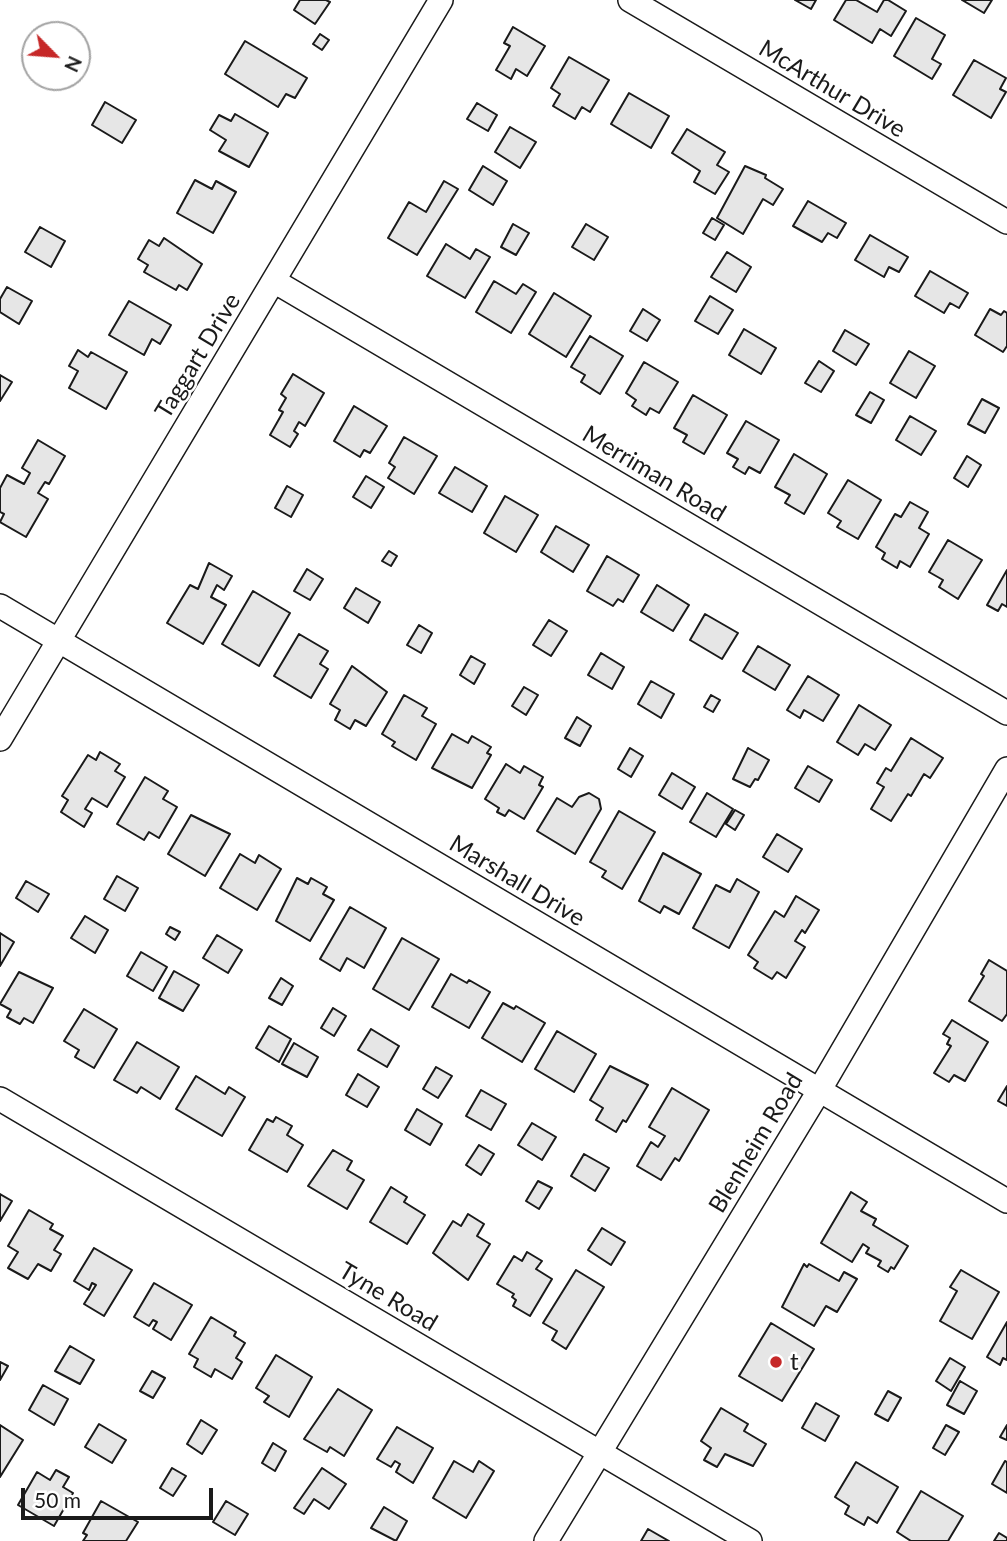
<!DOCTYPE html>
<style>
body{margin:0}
#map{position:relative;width:1007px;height:1541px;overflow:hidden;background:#fff;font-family:Lato,sans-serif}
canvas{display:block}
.north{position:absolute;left:21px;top:21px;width:70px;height:70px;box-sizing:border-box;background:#fff;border:2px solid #a3a3a3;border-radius:50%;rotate:115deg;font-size:19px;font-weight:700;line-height:28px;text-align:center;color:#1a1a1a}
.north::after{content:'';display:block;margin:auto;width:24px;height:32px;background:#c62828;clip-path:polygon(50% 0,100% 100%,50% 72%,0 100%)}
.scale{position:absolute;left:21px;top:1488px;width:192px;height:32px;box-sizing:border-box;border:4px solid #1a1a1a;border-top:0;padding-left:9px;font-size:21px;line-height:24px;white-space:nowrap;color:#1a1a1a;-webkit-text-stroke:5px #fff;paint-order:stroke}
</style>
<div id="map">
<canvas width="1007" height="1541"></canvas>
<div class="north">N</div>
<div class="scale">50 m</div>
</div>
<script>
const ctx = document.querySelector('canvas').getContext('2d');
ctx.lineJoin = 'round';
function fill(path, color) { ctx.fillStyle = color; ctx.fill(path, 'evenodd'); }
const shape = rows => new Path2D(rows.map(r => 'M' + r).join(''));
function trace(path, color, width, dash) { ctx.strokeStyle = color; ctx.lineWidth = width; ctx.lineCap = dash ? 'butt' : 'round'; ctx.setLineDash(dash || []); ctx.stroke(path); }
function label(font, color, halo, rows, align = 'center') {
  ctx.font = font + ' Lato,sans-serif'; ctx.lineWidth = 5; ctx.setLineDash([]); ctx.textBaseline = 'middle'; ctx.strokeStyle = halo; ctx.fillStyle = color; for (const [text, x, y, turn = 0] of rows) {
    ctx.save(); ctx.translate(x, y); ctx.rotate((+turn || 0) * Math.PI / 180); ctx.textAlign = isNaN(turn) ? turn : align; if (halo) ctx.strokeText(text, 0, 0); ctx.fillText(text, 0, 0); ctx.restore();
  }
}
const building = shape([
 [300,0,326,0,330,2,315,24,294,10,300,0],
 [795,0,816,0,811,9,795,0],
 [846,0,856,0,877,12,884,0,888,0,906,11,891,36,880,29,872,43,834,20,846,0],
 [962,0,992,0,984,13,962,0],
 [916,18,945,35,932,59,941,64,932,79,894,56,916,18],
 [513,27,545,46,527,76,516,69,511,79,496,70,510,46,504,43,513,27],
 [320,34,329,40,322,50,313,44,320,34],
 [245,41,307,78,295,98,286,94,278,107,225,74,245,41],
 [569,57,609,80,590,112,582,107,575,119,553,106,560,94,551,88,569,57],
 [974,60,1006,78,1000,89,1006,92,991,118,953,95,974,60],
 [629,93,669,116,651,148,611,124,629,93],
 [105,102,136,120,122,143,92,125,105,102],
 [477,103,497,115,488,131,467,119,477,103],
 [235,114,268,133,249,167,219,151,226,140,210,130,219,115,231,121,235,114],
 [510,127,536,142,520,168,495,152,510,127],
 [687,129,725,152,717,165,729,172,715,194,694,182,700,171,672,153,687,129],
 [483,166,507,181,493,205,469,190,483,166],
 [745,166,766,175,765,178,783,189,773,205,763,199,743,234,717,218,745,166],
 [195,180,212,189,216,181,236,192,213,233,177,213,195,180],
 [444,181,458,189,417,255,388,238,409,202,426,212,444,181],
 [808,201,846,223,837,238,828,233,822,242,793,226,808,201],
 [712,218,724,225,715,240,703,233,712,218],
 [513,224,529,233,516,255,501,247,513,224],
 [586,224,608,237,594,260,572,247,586,224],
 [40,227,65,241,51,267,25,252,40,227],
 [870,235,908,257,899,272,889,267,884,277,855,260,870,235],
 [164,238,202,264,187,290,179,285,176,290,144,272,148,265,138,259,149,240,159,246,164,238],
 [446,244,470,259,476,249,490,257,465,298,427,276,446,244],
 [727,252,751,267,736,292,711,277,727,252],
 [930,271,968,293,959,308,950,303,944,313,915,296,930,271],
 [494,281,516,294,523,284,536,292,511,333,476,312,494,281],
 [7,287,32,301,19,324,0,312,0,299,7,287],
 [554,293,591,316,566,357,529,334,554,293],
 [710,296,733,310,718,334,695,321,710,296],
 [129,301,171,325,160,344,152,339,144,355,109,335,129,301],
 [643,309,660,320,647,341,630,331,643,309],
 [990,309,1001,315,1004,311,1007,313,1007,346,1003,352,975,335,990,309],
 [744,329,776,348,761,374,729,355,744,329],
 [845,330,869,344,856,365,833,351,845,330],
 [590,336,623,356,600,394,581,382,585,375,571,367,590,336],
 [78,350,88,357,91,352,127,372,106,409,69,388,78,371,69,366,78,350],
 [909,351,935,366,916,398,890,383,909,351],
 [819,361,834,371,821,392,805,383,819,361],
 [644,362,678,382,659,413,650,408,646,415,632,406,636,400,626,393,644,362],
 [293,374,324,393,305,426,299,422,294,431,298,434,290,447,270,435,283,412,279,410,286,398,281,394,293,374],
 [0,375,12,382,0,401,0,375],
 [870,392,884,400,871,423,856,415,870,392],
 [693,395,727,415,704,454,683,442,687,435,674,428,693,395],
 [982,399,999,408,985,433,968,424,982,399],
 [354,406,387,426,370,453,364,450,360,457,334,441,354,406],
 [910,416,936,431,921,455,896,440,910,416],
 [746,421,779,440,760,473,749,467,745,474,733,467,738,459,727,453,746,421],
 [404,437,437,456,414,494,388,478,395,467,389,463,404,437],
 [38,440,65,456,49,484,45,482,38,493,48,499,26,537,0,522,4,514,0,512,0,488,7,475,24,484,30,473,22,468,38,440],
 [794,454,827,474,804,514,785,503,790,495,775,487,794,454],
 [967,456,981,465,968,487,954,478,967,456],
 [455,467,487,486,472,512,439,493,455,467],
 [366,476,384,487,371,508,353,497,366,476],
 [848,480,881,500,858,539,837,527,841,521,828,513,848,480],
 [287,486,303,495,291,517,275,508,287,486],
 [505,496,538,515,516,552,484,533,505,496],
 [910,502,928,512,919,528,929,534,910,567,900,561,897,568,882,559,885,553,876,547,895,514,901,517,910,502],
 [556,526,589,545,573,572,541,552,556,526],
 [948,540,982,560,958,599,939,587,943,580,929,572,948,540],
 [389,551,397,556,391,566,382,561,389,551],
 [607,556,639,575,623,602,618,599,613,606,587,591,607,556],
 [209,563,232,576,224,590,217,585,211,597,226,605,203,644,167,623,190,585,198,589,209,563],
 [307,569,323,579,310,600,294,591,307,569],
 [1007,570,1007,607,1002,604,998,611,987,605,1007,570],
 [657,585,689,605,673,631,641,612,657,585],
 [356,588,380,602,368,623,344,608,356,588],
 [253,591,290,613,259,666,222,644,253,591],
 [705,614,738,633,722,659,690,640,705,614],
 [549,620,567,631,551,656,533,645,549,620],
 [419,625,432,633,421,653,407,645,419,625],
 [299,634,328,651,320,664,328,669,311,698,274,676,299,634],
 [758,646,790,665,775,690,743,671,758,646],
 [601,653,624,667,612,689,588,675,601,653],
 [471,656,485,664,474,684,460,675,471,656],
 [352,666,387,692,366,726,355,720,350,729,335,720,340,710,330,704,352,666],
 [808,676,839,695,823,721,804,710,800,718,787,710,808,676],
 [651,681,674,694,661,718,638,704,651,681],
 [524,687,538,695,526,715,512,706,524,687],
 [404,695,427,708,422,716,436,724,416,760,392,746,395,742,382,734,404,695],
 [711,695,720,700,713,712,704,707,711,695],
 [859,705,891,725,875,750,865,744,858,755,837,742,859,705],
 [577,717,591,726,580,746,565,738,577,717],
 [452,734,468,743,472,736,491,747,487,753,491,755,472,788,432,768,452,734],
 [911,738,943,758,930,778,924,774,911,796,908,794,891,821,871,809,884,787,877,783,886,768,891,771,911,738],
 [630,748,643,756,631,777,618,769,630,748],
 [748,748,769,760,758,780,755,779,750,787,733,779,748,748],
 [100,752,120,764,115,771,125,777,107,807,92,798,85,809,92,813,84,827,61,812,68,800,62,796,88,755,96,760,100,752],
 [506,764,520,773,524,766,543,777,539,785,543,787,524,819,509,810,505,816,497,812,499,808,485,799,506,764],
 [808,766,832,780,819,802,795,788,808,766],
 [672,773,695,787,682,809,659,795,672,773],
 [145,777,168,791,163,799,177,807,159,838,149,832,144,840,117,824,145,777],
 [589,793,599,799,601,809,575,854,537,831,557,798,572,807,579,797,589,793],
 [707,793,733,809,716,837,690,822,707,793],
 [735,810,744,815,735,830,726,824,735,810],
 [619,811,655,832,622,889,602,877,606,871,590,862,619,811],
 [191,815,230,834,205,876,168,854,191,815],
 [777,834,802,849,788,872,763,857,777,834],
 [663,853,701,874,679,914,664,906,660,913,639,901,663,853],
 [240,854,255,863,259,855,281,869,257,910,220,888,240,854],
 [117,876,138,888,125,911,104,899,117,876],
 [297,878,308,884,311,878,327,887,323,894,334,900,310,941,276,921,297,878],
 [737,879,759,892,729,948,693,928,716,885,730,892,737,879],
 [26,881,49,894,38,912,16,898,26,881],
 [796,896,819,910,805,933,802,930,795,941,805,947,786,978,777,972,772,979,754,968,758,962,748,955,775,911,784,917,796,896],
 [350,907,386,928,364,968,347,958,340,971,320,959,350,907],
 [85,916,108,930,95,953,71,938,85,916],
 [170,927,180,932,175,940,166,934,170,927],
 [0,933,14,942,0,966,0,933],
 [217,935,242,950,228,973,203,958,217,935],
 [402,938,439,959,409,1010,373,989,402,938],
 [141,952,167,967,153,991,127,976,141,952],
 [989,960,1007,971,1007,1014,1002,1021,969,1001,984,976,981,974,989,960],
 [174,971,199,985,183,1011,159,998,174,971],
 [19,972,53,988,33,1023,24,1018,20,1024,7,1017,11,1010,0,1004,19,972],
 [451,974,467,983,469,980,490,992,469,1028,432,1007,451,974],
 [281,978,293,986,282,1005,269,998,281,978],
 [503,1003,514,1009,516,1006,545,1023,522,1062,482,1038,503,1003],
 [333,1008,346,1016,334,1036,321,1028,333,1008],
 [84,1009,117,1029,94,1068,75,1057,79,1050,64,1041,84,1009],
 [952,1020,988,1042,965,1081,954,1075,949,1082,934,1073,951,1046,947,1044,950,1038,943,1034,952,1020],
 [269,1026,291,1039,279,1062,256,1048,269,1026],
 [371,1029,399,1046,387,1067,358,1050,371,1029],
 [557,1031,596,1054,574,1092,535,1069,557,1031],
 [137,1042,179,1067,160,1099,141,1087,137,1093,114,1080,137,1042],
 [294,1043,318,1057,307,1077,282,1064,294,1043],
 [610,1066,648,1085,626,1122,623,1120,616,1132,596,1120,603,1108,590,1100,610,1066],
 [436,1067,452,1076,438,1098,423,1089,436,1067],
 [358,1074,379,1087,367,1107,346,1095,358,1074],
 [196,1076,225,1094,229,1087,245,1097,222,1136,176,1109,196,1076],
 [1007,1086,1007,1106,998,1101,1007,1086],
 [672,1088,709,1110,679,1161,675,1158,661,1180,637,1166,651,1142,658,1147,665,1136,649,1127,672,1088],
 [481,1090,506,1104,491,1130,466,1116,481,1090],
 [417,1109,442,1124,430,1145,405,1130,417,1109],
 [276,1117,292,1126,287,1135,303,1145,287,1172,249,1150,267,1119,273,1122,276,1117],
 [532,1123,556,1137,542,1160,518,1145,532,1123],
 [479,1145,494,1154,481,1175,466,1165,479,1145],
 [333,1150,352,1161,347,1170,364,1180,347,1209,308,1186,333,1150],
 [584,1154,609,1168,595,1191,571,1176,584,1154],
 [538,1181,552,1188,539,1209,526,1201,538,1181],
 [391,1187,407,1197,404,1202,425,1215,407,1244,370,1222,391,1187],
 [851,1192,867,1202,861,1211,876,1219,873,1225,908,1246,894,1269,891,1267,888,1272,878,1266,881,1261,866,1253,869,1248,863,1244,852,1262,821,1243,851,1192],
 [0,1194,12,1201,0,1221,0,1194],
 [29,1210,53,1224,50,1229,63,1236,54,1250,61,1254,51,1271,38,1264,28,1279,8,1268,18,1252,8,1246,29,1210],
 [468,1214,484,1224,477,1236,490,1244,468,1280,433,1253,453,1221,461,1226,468,1214],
 [602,1228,625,1242,611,1265,588,1250,602,1228],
 [94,1248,132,1270,104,1316,84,1304,96,1285,92,1283,89,1290,74,1281,94,1248],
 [527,1252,542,1261,536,1269,552,1279,530,1316,513,1306,516,1300,512,1297,514,1294,497,1284,514,1256,522,1261,527,1252],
 [804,1264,807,1267,809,1264,839,1281,844,1272,857,1279,837,1312,826,1306,814,1326,782,1307,804,1264],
 [576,1270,604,1287,566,1349,552,1340,557,1331,543,1323,576,1270],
 [961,1270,999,1292,972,1339,940,1321,957,1291,950,1287,961,1270],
 [154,1283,192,1305,171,1340,153,1329,157,1322,153,1320,149,1326,134,1317,154,1283],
 [211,1317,236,1332,234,1336,245,1343,236,1358,242,1362,232,1379,215,1369,211,1377,194,1367,198,1359,189,1354,211,1317],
 [1007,1322,1007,1360,1003,1358,1000,1365,987,1357,1007,1322],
 [771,1323,814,1349,782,1401,739,1376,771,1323],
 [70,1346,94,1360,80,1384,55,1371,70,1346],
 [276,1355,312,1377,289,1417,264,1402,269,1396,256,1388,276,1355],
 [950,1358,965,1367,951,1391,936,1381,950,1358],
 [0,1362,8,1366,0,1380,0,1362],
 [152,1371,165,1378,153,1398,140,1391,152,1371],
 [960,1381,977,1391,964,1414,947,1405,960,1381],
 [43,1385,68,1399,54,1425,29,1410,43,1385],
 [338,1389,372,1410,344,1456,330,1447,327,1452,304,1439,338,1389],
 [888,1391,901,1398,888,1421,875,1414,888,1391],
 [816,1403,839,1416,825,1441,802,1428,816,1403],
 [721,1408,748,1424,744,1431,766,1444,753,1466,725,1454,717,1467,704,1460,711,1448,701,1441,721,1408],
 [201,1420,217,1430,202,1454,187,1444,201,1420],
 [99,1424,126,1440,112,1463,85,1447,99,1424],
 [0,1425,23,1440,0,1477,0,1425],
 [946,1425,959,1432,945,1455,933,1448,946,1425],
 [1007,1425,1007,1440,1000,1437,1007,1425],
 [397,1427,433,1448,413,1483,396,1472,400,1464,395,1461,391,1467,377,1459,397,1427],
 [273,1443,286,1451,275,1471,262,1463,273,1443],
 [454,1461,473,1472,479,1461,494,1471,466,1518,433,1498,454,1461],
 [1005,1461,1007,1462,1007,1493,992,1484,1005,1461],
 [856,1462,898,1487,877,1523,868,1517,864,1525,845,1514,849,1506,835,1497,856,1462],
 [172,1468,186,1476,173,1496,160,1488,172,1468],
 [322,1468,346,1484,329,1509,314,1499,304,1514,294,1508,322,1468],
 [56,1470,69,1477,63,1487,73,1493,54,1526,18,1505,37,1472,50,1480,56,1470],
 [921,1491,963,1516,948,1541,911,1541,897,1532,921,1491],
 [101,1501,138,1522,126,1541,83,1541,87,1535,83,1533,101,1501],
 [226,1501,248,1514,235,1535,213,1522,226,1501],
 [384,1507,407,1521,396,1541,371,1528,384,1507],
 [648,1529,669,1541,641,1541,648,1529],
 [999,1533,1007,1538,1007,1541,994,1541,999,1533]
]);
const street = shape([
 [630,0,1007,222],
 [274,281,1007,713],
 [0,606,1007,1201],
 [0,739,441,0],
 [0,1099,750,1541],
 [546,1541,819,1091,1007,769]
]);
const markers = [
 [776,1362,7,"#c62828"]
];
const streetNames = [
 ["McArthur Drive",832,89,31],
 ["Taggart Drive",198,356,-59],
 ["Merriman Road",654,474,31],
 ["Marshall Drive",517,881,31],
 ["Blenheim Road",756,1143,-59],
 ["Tyne Road",388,1297,31]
];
const poiNames = [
 ["t",790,1362]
];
fill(building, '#e6e6e6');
trace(building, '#1a1a1a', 2);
trace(street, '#1a1a1a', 26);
trace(street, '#fff', 23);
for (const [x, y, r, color] of markers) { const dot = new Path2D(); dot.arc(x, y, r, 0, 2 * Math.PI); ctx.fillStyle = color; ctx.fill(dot); trace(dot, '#fff', 2.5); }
label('24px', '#1a1a1a', '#fff', streetNames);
label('24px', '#1a1a1a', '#fff', poiNames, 'left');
</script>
